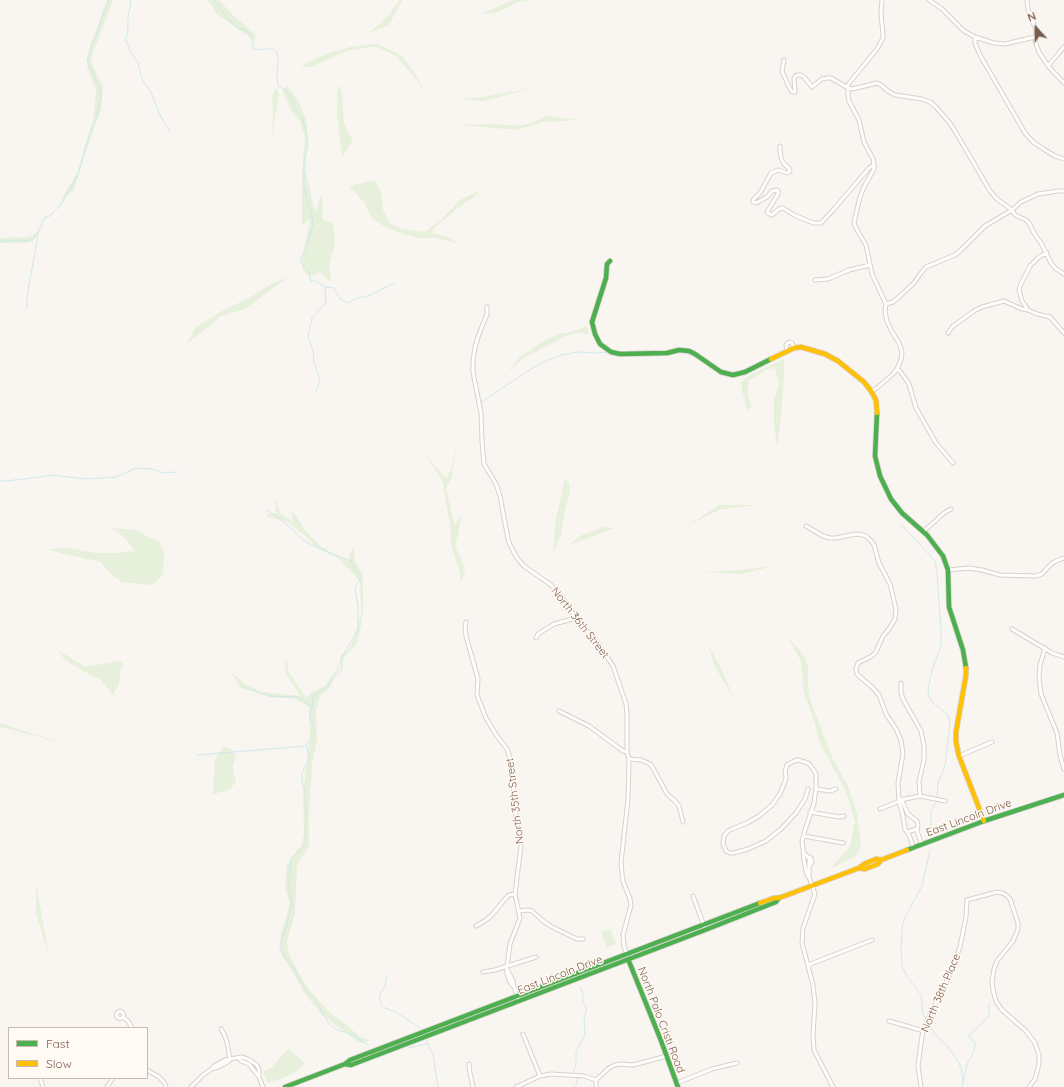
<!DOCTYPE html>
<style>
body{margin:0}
#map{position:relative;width:1064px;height:1087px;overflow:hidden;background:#f9f5f0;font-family:Quicksand,sans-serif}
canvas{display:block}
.legend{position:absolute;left:8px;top:1027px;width:140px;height:52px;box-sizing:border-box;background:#fffaf3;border:1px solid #cabbb1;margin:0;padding:5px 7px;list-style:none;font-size:12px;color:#7a5c4d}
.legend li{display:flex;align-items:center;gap:8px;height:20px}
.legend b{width:20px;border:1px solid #cabbb1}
.north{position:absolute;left:1016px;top:8px;width:40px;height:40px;-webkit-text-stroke:3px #fffaf3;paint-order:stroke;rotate:339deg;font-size:11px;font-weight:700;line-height:16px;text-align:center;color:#7a5c4d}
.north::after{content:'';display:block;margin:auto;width:14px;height:18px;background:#7a5c4d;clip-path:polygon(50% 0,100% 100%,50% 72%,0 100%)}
</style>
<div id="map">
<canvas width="1064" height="1087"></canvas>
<ul class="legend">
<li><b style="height:5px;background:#4caf50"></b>Fast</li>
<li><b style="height:5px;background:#ffc107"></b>Slow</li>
</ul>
<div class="north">N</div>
</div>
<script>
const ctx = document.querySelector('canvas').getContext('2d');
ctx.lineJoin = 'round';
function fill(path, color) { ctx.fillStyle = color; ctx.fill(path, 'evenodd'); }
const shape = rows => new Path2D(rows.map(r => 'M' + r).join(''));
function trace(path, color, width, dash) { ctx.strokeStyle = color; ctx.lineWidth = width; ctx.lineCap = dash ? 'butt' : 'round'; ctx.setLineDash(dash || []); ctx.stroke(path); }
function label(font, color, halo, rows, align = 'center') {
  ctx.font = font + ' Quicksand,sans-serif'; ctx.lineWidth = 3; ctx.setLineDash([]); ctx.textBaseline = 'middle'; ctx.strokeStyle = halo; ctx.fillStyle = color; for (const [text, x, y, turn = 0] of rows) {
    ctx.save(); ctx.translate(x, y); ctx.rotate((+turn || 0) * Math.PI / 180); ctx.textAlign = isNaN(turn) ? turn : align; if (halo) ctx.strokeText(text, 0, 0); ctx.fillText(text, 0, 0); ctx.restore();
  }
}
const green = shape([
 [107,0,113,0,91,58,92,65,103,86,101,110,87,148,74,189,58,205,77,173,93,121,96,90,87,66,90,47],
 [208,0,219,0,233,15,255,34,256,40,252,50,254,40,217,14],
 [399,0,402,0,389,25,367,34,381,23,390,14],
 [513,0,531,0,520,1,496,13,481,14],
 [377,44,401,55,412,69,428,97,417,80,396,56,375,46,347,51,310,67,301,67,308,62,329,53,350,47],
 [338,84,342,93,344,124,353,141,342,157,337,112],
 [286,85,296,97,306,118,308,139,305,169,315,212,322,194,323,220,333,223,335,243,329,265,331,282,318,272,313,276,310,276,302,270,302,262,310,218,302,226,302,173,305,138,301,123,292,112,283,92],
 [276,88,279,93,272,137,273,111,272,95],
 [532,88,484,101,462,99,483,97],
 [546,116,578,120,542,122,518,130,460,125,493,124,518,126,532,123],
 [375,180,381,192,383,210,390,223,401,229,424,232,439,222,460,200,479,191,475,196,455,210,433,229,433,233,451,238,460,244,436,238,419,238,403,234,385,227,372,218,364,202,349,186],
 [43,227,33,241,27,243,0,243,0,238,1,238,30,237],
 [288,277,245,309,221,316,187,344,195,328,222,311,251,297,271,284],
 [587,326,589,334,579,333,570,334,522,359,506,374,520,357,544,341,558,334,571,332],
 [784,359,784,374,781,417,777,447,774,424,774,400,779,384,775,367,764,371,748,381,748,393,751,407,747,410,743,394,741,382,751,374],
 [457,444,452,476,446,488,453,520,455,524,462,515,455,546,463,563,465,575,460,581,460,573,451,544,450,524,445,498,444,486,441,479,427,457,446,478,451,470],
 [565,479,569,483,570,492,565,510,561,534,553,554,556,518],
 [275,497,280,513,293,522,291,509,306,531,320,546,349,562,349,557,353,546,355,562,363,575,363,609,361,626,357,643,343,659,329,689,320,696,316,710,317,740,312,764,309,817,309,847,297,865,295,913,287,942,290,957,309,990,331,1014,350,1028,360,1037,371,1040,360,1043,321,1014,303,991,293,972,281,954,280,937,290,903,285,888,287,864,298,849,301,847,304,834,303,793,310,735,309,707,296,699,271,697,249,689,240,688,231,672,247,685,262,692,300,696,285,672,286,657,289,672,299,688,307,698,310,693,325,686,338,667,341,655,351,647,361,614,360,583,358,579,338,558,318,548,303,534,288,522,268,517,266,514,276,514],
 [719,505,754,505,719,510,687,526],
 [604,527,615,528,569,545,582,535],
 [111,528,135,530,159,542,164,552,163,574,153,585,122,582,112,575,100,562,60,553,48,549,66,548,95,553,115,553,131,551,135,552,126,539],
 [774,566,741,574,704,572,739,570],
 [788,637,805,657,808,667,808,682,809,697,832,757,848,787,857,813,861,844,859,851,854,857,834,867,831,868,850,846,855,823,846,791,819,741,815,723,804,692,801,661],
 [708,645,720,666,734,698,715,667],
 [58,650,85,667,120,661,123,664,120,672,119,684,113,695,101,680,83,671,64,659],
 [0,723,18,729,64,743,0,727],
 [224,747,231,749,236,755,233,768,236,782,229,790,213,794,215,761,217,754],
 [36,884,41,911,49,956,36,913],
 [610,929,616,944,607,947,601,932],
 [288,1049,305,1063,297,1071,286,1077,267,1083,263,1072,272,1067]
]);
const stream = shape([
 [130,0,131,3,128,16,128,28,126,40,130,51,138,62,142,79,151,92,161,117,170,132],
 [214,0,229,20,238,28,246,30,252,39,252,46,254,49,256,50,264,49,273,49,276,51,278,56,277,77,278,85,287,92,293,103,297,112,303,118,308,146,304,160,304,185,307,199,311,211,313,224,307,244,300,262,308,270,311,281,316,281,325,287,326,303,312,318,308,336,313,351,314,363,320,380,316,391],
 [0,241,8,241,23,240,27,241,31,240,37,235,45,217,50,216,55,210,61,205,78,175,88,138,93,124,96,120,97,113,101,96,101,90,87,61,93,40,96,37,103,13,109,0],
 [326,287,334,288,340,299,349,303,354,299,371,295,394,283],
 [27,308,27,296,38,236],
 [480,403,528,371,546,361,561,355,578,352,594,353,607,352],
 [0,481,5,481,24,479,53,475,85,479,116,477,136,468,152,469,164,473,176,472],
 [267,510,277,516,306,542,334,555,351,561,355,570,361,576,355,588,358,606,358,629,350,644,342,656,342,669,326,687,313,697,312,708],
 [902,525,935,561,937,572,941,630,941,645,932,670,929,684,928,693,931,701,948,715,950,724,945,766,938,783,937,798],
 [243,687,269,696,298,697,307,703,312,708,310,714,310,719,314,728,314,735,308,742,306,746,310,759,302,772,302,780,305,791,305,800,306,806,305,845,301,849,291,858,289,887,292,904,287,924,280,946,280,949,284,954,286,960,295,969,298,977,303,984,304,988,316,1000,324,1016,330,1025,338,1030,352,1034,368,1045],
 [198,755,306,746],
 [931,834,931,811,937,801],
 [387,976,385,986,380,994,379,998,382,1005,385,1008,396,1012,419,1027,422,1031],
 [926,1019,923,1015,921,995,907,976,902,966,901,951,902,928,905,917,922,886,930,850],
 [927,1022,935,1034,946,1044,959,1063,961,1068,962,1075,963,1081],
 [425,1038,433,1055,438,1087],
 [408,1048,427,1044],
 [574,1087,577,1084,577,1079,573,1072,576,1065,576,1052,584,1037,585,1033,584,1018,586,1012,586,1007,583,1002,583,995,580,987],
 [962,1087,967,1064,972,1056,975,1046,975,1042,968,1036,982,1024,989,1015,989,1003]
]);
const street = shape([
 [929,0,942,9,964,31,975,37,994,43,1005,44,1035,37],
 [1027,0,1028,9,1036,30,1035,41,1039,52,1048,66,1064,83],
 [975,37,975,43,980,55,1025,133,1033,142,1045,150,1055,156,1064,159],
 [784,60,782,71,789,87,792,92,795,92,794,78,797,75,801,75,804,77,812,87,822,79,828,78,831,78,848,88,852,89,877,83,881,85,888,91,895,95,922,99,930,102,935,106,949,122,955,131,990,191,997,199,1012,210,1015,215,1026,220,1029,223,1035,235,1041,243,1051,263,1055,268,1064,274],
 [1048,66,1064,47],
 [780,146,780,151,781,158,784,164,789,168,790,171,787,173,778,170,771,173,760,193,753,200,753,202,756,203,767,197,772,191,777,190,778,191,778,194,767,212,771,215,772,215,779,209,783,208,794,215,808,221,814,223,821,223,834,209,869,168,874,165],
 [815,280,828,279,849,270,870,265],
 [886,304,893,302,900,296,914,283,921,273,926,267,955,255,962,249,985,226,1012,210,1021,202,1038,194,1058,191,1064,191],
 [487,307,487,314,478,337,475,347,473,361,473,372,481,413,482,442,484,464,496,484,500,496,508,539,510,545,517,558,524,566,551,585,562,597,578,621,597,642,613,666,626,704,627,714,627,752,629,759,628,799,621,863,622,873,623,881,630,899,631,905,623,935,624,946,627,955],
 [1028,310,1022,301,1021,297,1019,290,1020,286,1030,266,1040,256,1047,253],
 [948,333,953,326,974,311,982,307,1004,301,1022,309,1028,310,1037,314,1050,317,1064,333],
 [787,351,786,345,789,342,792,343,794,348],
 [897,369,900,371,909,384,916,408,936,443,953,463],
 [871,391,877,388,894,373,897,369,901,360,902,352,899,343,891,330,887,321,885,312,886,304,872,274,866,245,857,230,854,223,855,218,860,197,864,187,874,169,874,165,873,159,864,142,859,120,849,101,848,94,848,85,850,82,877,49,883,38,883,34,881,14,882,0],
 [806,526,823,536,830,538,836,538,856,534,863,535,866,536,872,542,874,545,879,563,890,584,896,609,895,619,889,629,883,636,876,652,872,656,858,663,856,669,857,674,859,676,872,687,879,695,886,714,896,729,901,740,903,754,898,783,899,801,903,816,905,829,909,835,914,848],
 [924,531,944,513,951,509],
 [948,570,969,568,982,570,1000,575,1036,576,1042,574,1051,564,1056,561,1064,558],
 [466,622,465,627,466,636,478,679,477,695,486,718,497,736,507,749,511,761,516,817,521,846,515,894,520,918,510,944,507,966,507,974,510,982,514,987],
 [1012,629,1052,653,1064,657],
 [536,638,538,634,554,624,576,618],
 [1045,648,1040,665,1039,678,1041,694,1057,733,1060,755,1064,769],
 [901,683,901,692,903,699,921,731,924,746,924,760,919,781,920,796],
 [559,711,589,726,623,751,627,752],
 [959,756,992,742],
 [629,759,641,760,650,764,653,768,667,794,675,801,679,806,683,822],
 [808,789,805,799,796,813,781,829,766,841,748,849,734,853,730,853,726,851,723,844,724,836,728,831,732,829,747,823,759,816,772,805,780,794,784,784,786,778,785,771,787,765,794,761,798,760,808,763,811,766,816,774,816,789,814,803,805,830,802,842,803,848,804,861,807,875,809,877,815,894,803,928,802,943,813,985,815,1003,813,1035,814,1050,833,1087],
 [816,789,830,791,836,789],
 [901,799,908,814,917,821,918,825,917,829,918,834,922,845],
 [880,809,905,799,920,796,945,801],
 [810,812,839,817,844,816],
 [907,832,917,829],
 [804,836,843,843],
 [804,853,807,856,809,859,809,877],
 [807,856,811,858,812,862,809,867],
 [693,896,704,926],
 [519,911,528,910,532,911,543,921,552,927,577,939,583,939],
 [476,926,486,920,492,915,505,899,509,895,515,894],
 [808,965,872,940],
 [508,971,513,981,514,987,519,1001],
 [483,972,495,970,536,957],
 '116.5 1015a3.5 3.5 0 1 1 7 0a3.5 3.5 0 1 1-7 0Z',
 [123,1017,128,1021,132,1028],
 [889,1021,924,1031],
 [221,1029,224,1034,227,1042,230,1060],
 [523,1034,540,1076],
 [239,1058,241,1061,249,1064,259,1077,263,1087],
 [469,1064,470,1073,473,1087],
 [213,1068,216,1068,226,1063,230,1060],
 [147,1070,159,1077,164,1082,166,1087],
 [40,1078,43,1087],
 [677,1083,712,1069,737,1063],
 [107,1087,113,1078],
 [191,1087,203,1075,213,1068,214,1066,225,1060,241,1057,248,1059,257,1065,259,1070,259,1077],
 [516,1087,540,1076,551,1074,584,1076,596,1080,609,1068,615,1065,621,1064,633,1065,667,1056],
 [596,1087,596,1080],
 [921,1087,918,1066,922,1036,925,1025,949,976,960,947,966,917,967,900,997,892,1002,893,1006,895,1010,899,1018,923,1018,929,1013,941,997,961,994,969,992,981,993,990,996,1001,1002,1010,1026,1031,1035,1043,1039,1055,1039,1064,1035,1079,1029,1087]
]);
const fast = shape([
 [610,261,607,264,606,278,592,322,595,334,600,344,611,352,620,354,667,353,679,350,689,351,695,354,721,372,733,375,745,372,771,359],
 [877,413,875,456,880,476,891,499,902,513,927,535,943,556,948,570,949,607,963,650,966,668],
 [907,850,984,821,1064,795],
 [628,959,660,1038,678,1087],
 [345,1064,351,1065,705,930,776,902,779,898],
 [285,1087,345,1064,350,1060,760,903]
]);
const slow = shape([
 [771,359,794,348,801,347,825,354,838,361,864,382,871,391,876,400,877,413],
 [966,668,966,675,956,732,956,742,959,756,984,821],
 [859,868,865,869,878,864,881,860],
 [760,903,774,898,779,898,859,868,864,864,876,859,881,860,907,850]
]);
const streetNames = [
 ["North 36th Street",580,623,52],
 ["North 35th Street",515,801,-97],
 ["East Lincoln Drive",969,818,-20],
 ["East Lincoln Drive",560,975,-21],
 ["North 38th Place",941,993,-67],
 ["North Palo Cristi Road",661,1020,69]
];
fill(green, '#e7f0db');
trace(stream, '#d0e8ea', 1);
trace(street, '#d7d1cb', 5);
trace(fast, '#d9d2cb', 6);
trace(slow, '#d9d2cb', 6);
trace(street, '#fefefd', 3);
trace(fast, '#4caf50', 4.5);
trace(slow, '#ffc107', 4.5);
label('11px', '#7a5c4d', '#fffaf3', streetNames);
</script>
